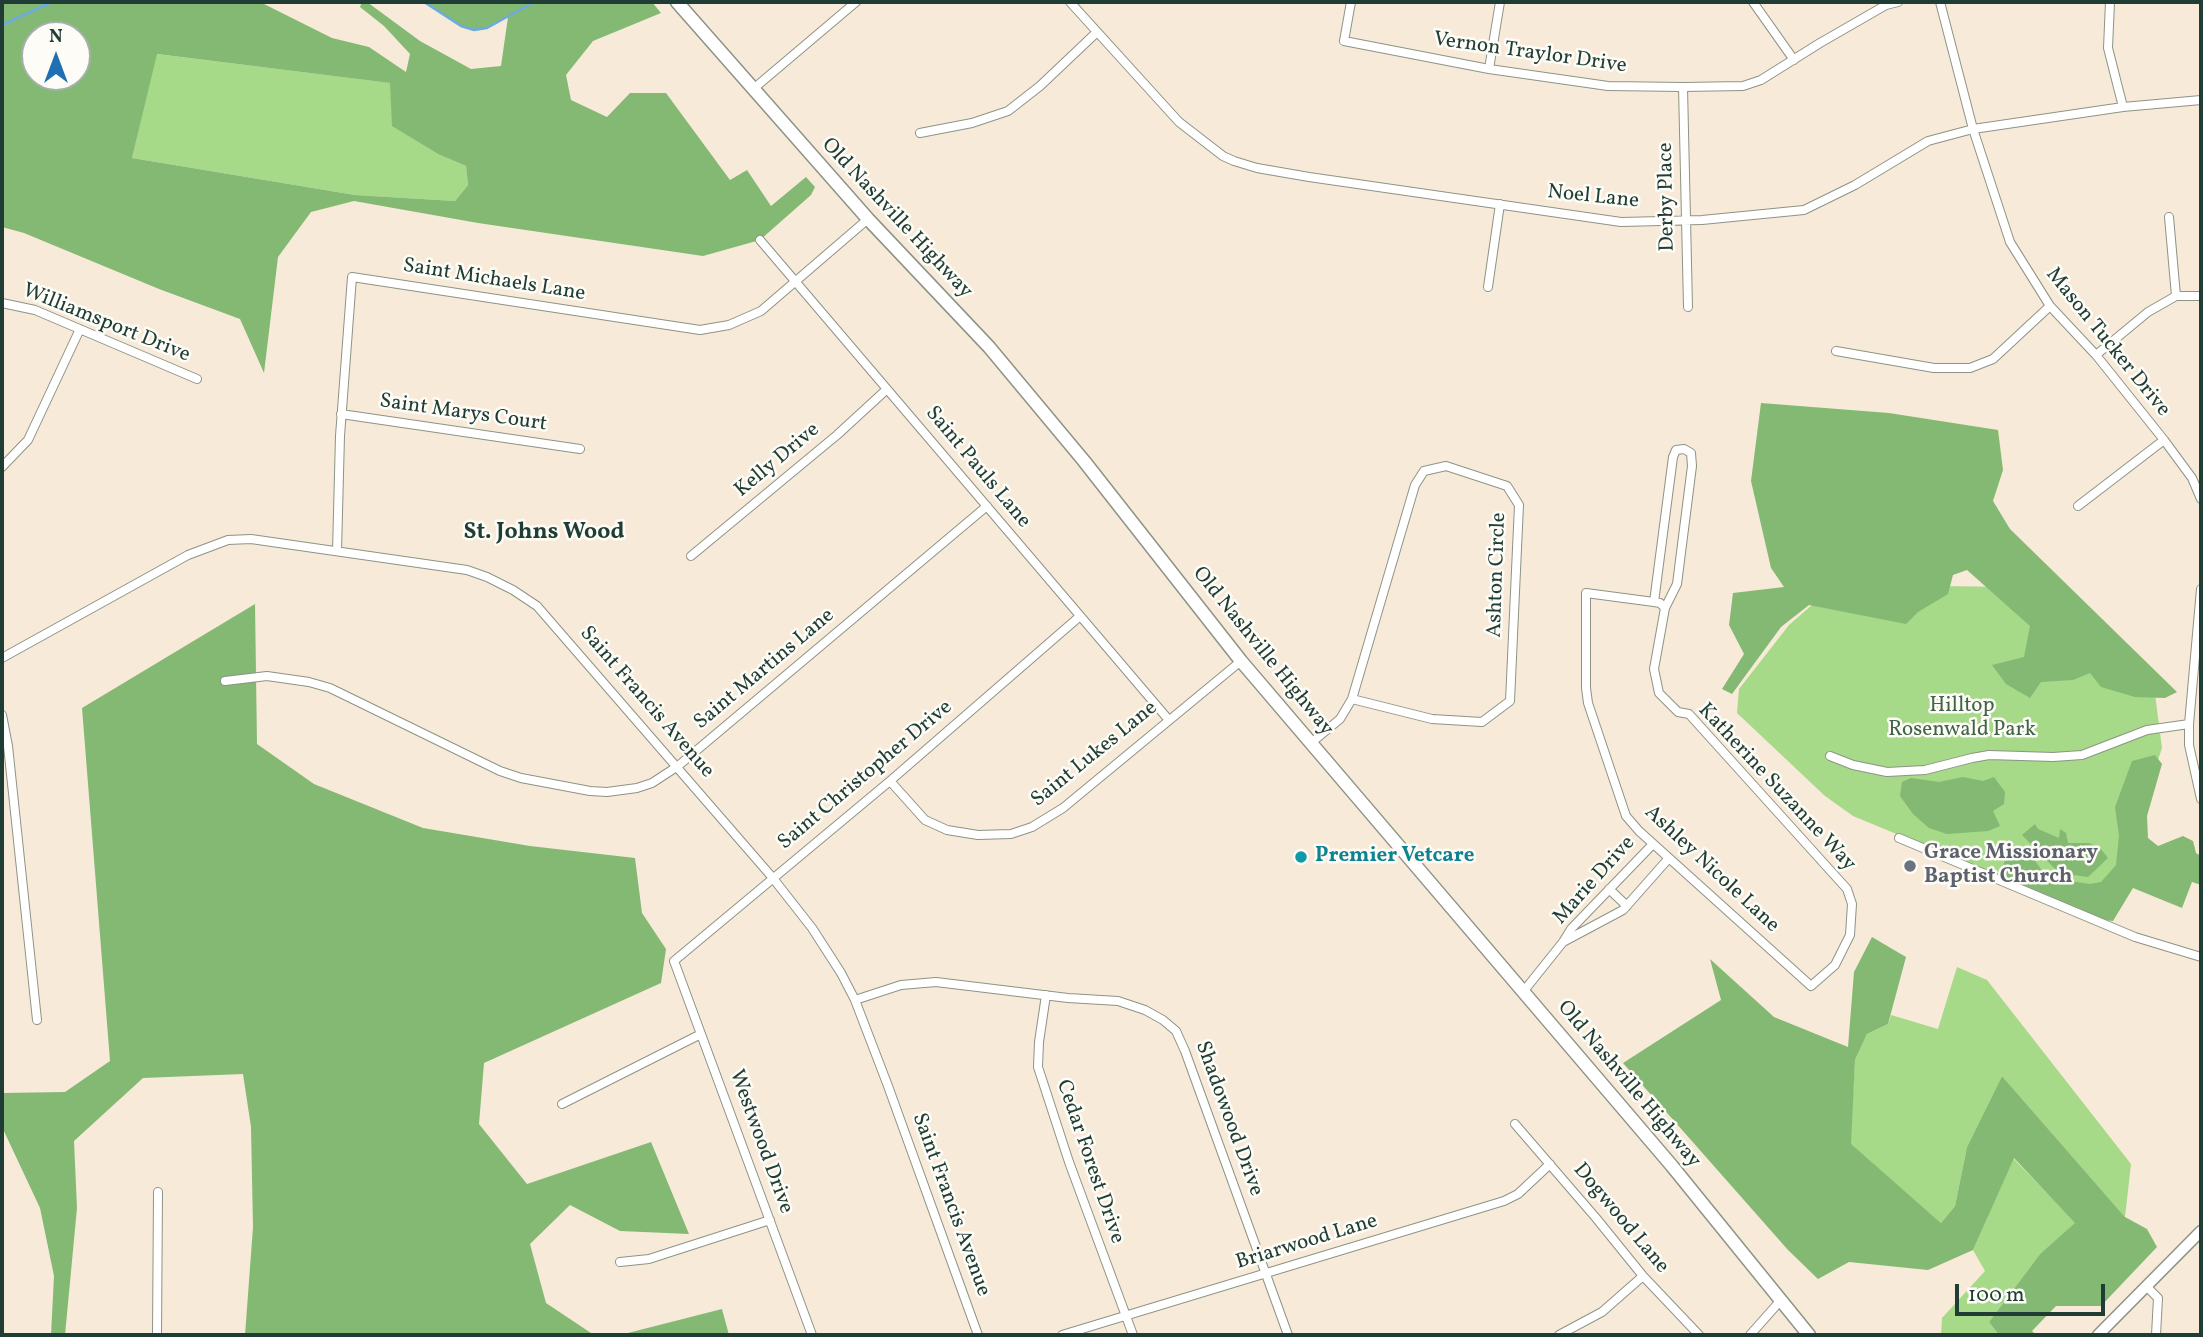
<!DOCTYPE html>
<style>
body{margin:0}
#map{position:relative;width:2203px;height:1337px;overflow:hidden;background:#f8ead8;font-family:Vollkorn,serif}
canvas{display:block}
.frame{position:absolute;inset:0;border:4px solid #1f3d34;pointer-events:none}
.north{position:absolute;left:21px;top:21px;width:70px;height:70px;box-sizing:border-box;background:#fdfcf7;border:2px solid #a4b0a9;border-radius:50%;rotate:0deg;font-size:19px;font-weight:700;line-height:28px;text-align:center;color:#1f3d34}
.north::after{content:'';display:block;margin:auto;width:24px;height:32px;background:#1f6fb2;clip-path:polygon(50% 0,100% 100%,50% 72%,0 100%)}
.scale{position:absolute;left:1955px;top:1284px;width:150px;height:32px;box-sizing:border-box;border:4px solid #1f3d34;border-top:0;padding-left:9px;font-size:21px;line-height:24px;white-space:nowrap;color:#1f3d34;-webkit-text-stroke:5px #fdfcf7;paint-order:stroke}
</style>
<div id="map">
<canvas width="2203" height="1337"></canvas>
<div class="frame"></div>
<div class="north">N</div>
<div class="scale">100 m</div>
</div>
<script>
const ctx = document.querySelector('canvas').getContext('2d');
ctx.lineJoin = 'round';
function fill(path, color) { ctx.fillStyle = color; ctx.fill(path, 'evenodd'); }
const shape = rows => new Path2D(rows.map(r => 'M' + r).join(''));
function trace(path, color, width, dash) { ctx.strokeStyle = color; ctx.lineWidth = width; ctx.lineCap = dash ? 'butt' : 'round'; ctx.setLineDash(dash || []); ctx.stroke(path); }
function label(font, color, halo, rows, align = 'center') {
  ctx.font = font + ' Vollkorn,serif'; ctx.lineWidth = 5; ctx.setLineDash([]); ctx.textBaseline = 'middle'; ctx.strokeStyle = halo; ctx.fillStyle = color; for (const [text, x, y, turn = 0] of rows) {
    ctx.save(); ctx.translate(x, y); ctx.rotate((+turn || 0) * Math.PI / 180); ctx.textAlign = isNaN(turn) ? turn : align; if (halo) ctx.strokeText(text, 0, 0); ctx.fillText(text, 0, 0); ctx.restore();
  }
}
const green = shape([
 [156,54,391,83,440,155,466,166,468,185,455,201,355,195,132,158],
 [1936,586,2015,587,2155,694,2162,748,2104,920,1853,816,1825,796,1737,713,1739,689,1789,625,1812,605],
 [1957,967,1987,980,2131,1164,2125,1217,2002,1076,1967,1147,1955,1206,1941,1223,1850,1144,1855,1060,1867,1034,1888,1024,1891,1015,1938,1029],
 [2013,1158,2076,1223,2040,1254,1989,1322,1999,1335,1941,1335,1942,1318,1985,1271,1973,1250]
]);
const forest = shape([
 [2,2,260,2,332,38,369,47,406,72,410,54,384,26,360,7,362,2,367,2,420,41,471,69,501,66,508,17,487,28,474,30,461,26,424,2,652,2,661,13,593,41,566,75,571,100,607,117,630,93,666,93,730,180,747,170,771,206,806,177,815,187,811,195,760,240,703,256,478,223,354,201,311,212,278,257,264,373,240,319,159,289,24,233,2,227],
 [35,35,77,35,77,77,35,77],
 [157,54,390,83,392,126,440,155,466,166,468,185,455,201,355,195,132,158],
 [1761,403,1889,413,1998,430,2003,470,1993,501,2010,529,2177,692,2165,698,2135,697,2101,687,2090,673,2073,680,2041,682,2030,698,2006,684,1992,665,2024,657,2030,626,1967,570,1953,575,1948,594,1918,612,1906,624,1809,605,1781,627,1732,694,1722,689,1744,654,1729,625,1733,593,1784,587,1771,568,1751,481],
 [255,604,257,744,314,784,423,828,530,846,635,858,642,913,666,949,661,983,484,1063,479,1124,527,1184,651,1142,689,1234,620,1231,570,1205,530,1244,546,1303,594,1335,245,1335,253,1227,251,1127,243,1074,143,1078,74,1141,77,1208,65,1335,51,1335,54,1276,40,1208,2,1127,2,1093,65,1092,110,1061,82,708],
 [2155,755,2162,764,2147,816,2148,838,2158,846,2183,836,2193,841,2196,853,2201,856,2201,885,2192,882,2182,908,2133,888,2113,921,2104,920,2002,878,2006,850,2014,848,2034,859,2042,871,2057,879,2090,884,2101,882,2116,865,2119,836,2115,807,2132,761],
 [1963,777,1983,781,1994,777,2005,792,2004,804,1993,811,2000,826,1988,831,1947,834,1929,828,1913,814,1900,796,1902,782,1911,778,1939,782],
 [2035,824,2038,829,2059,838,2060,829,2066,833,2068,843,2089,843,2100,848,2108,858,2088,877,2059,873,2022,835],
 [1872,937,1906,957,1888,1024,1867,1034,1855,1060,1851,1144,1941,1223,1955,1206,1967,1147,2002,1076,2125,1217,2147,1229,2157,1247,2101,1306,2056,1306,2032,1331,2036,1335,1999,1335,1989,1322,2040,1254,2075,1223,2014,1158,1973,1250,1928,1270,1849,1262,1818,1279,1788,1250,1623,1063,1721,1000,1710,959,1774,1017,1848,1047,1854,972],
 [722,1309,729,1335,620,1335]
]);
const stream = shape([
 [424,2,461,26,474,30,487,28,534,2],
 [2,25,52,2]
]);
const minor = shape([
 [1070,2,1179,122,1223,156,1234,161,1257,168,1309,177,1621,222,1702,220,1804,210,1855,185,1928,141,1973,129,2123,107,2201,100],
 [1351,2,1344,41,1489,69,1608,86,1683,87,1743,86,1761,80,1820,43,1886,5,1898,2],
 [1753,2,1794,60],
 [1940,2,1973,129,2010,242,2050,306,2096,355,2164,440,2192,478,2201,499],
 [2110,2,2108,48,2123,107],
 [1489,69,1500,2],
 [1683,87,1688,307],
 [752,90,856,2],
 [920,133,972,123,1008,111,1040,86,1097,32],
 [2169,217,2176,296],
 [760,240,1168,719],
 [1488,287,1500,204],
 [2,303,35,310,197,379],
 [1836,351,1934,368,1970,368,1993,359,2050,306],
 [2096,355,2148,312,2176,296,2201,296],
 [341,414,580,449],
 [2,467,28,440,80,329],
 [2078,506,2164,440],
 [337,551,340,436,352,277,700,330,729,325,761,311,868,219],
 [691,556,837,435,886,390],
 [2201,589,2189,724,2189,745,2201,799],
 [1654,602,1660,603,1665,608,1654,669,1659,693,1678,712,1689,714,1847,889,1852,904,1850,935,1835,965,1811,986,1639,831,1626,816,1588,703,1586,688,1586,593,1654,602,1673,457,1676,450,1684,449,1691,453,1692,466,1677,584,1665,608],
 [2,658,188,555,228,540,251,539,467,570,487,577,513,590,537,606,772,877,812,928,841,973,855,1000,888,1086,978,1335],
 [225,681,267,676,309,682,330,688,500,771,521,778,590,791,607,792,637,788,652,783,678,766,987,506],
 [2,715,8,746,37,1020],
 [1311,743,1340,719,1352,699,1415,485,1424,471,1446,466,1507,486,1519,505,1510,701,1482,722,1432,719,1352,699],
 [1830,756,1853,765,1887,772,1925,770,1972,758,1989,755,2053,757,2082,755,2147,730,2189,724],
 [890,781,925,820,947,830,978,835,1011,834,1032,827,1063,808,1241,661],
 [1899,838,2135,937,2201,957],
 [1609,889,1627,906],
 [1563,942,1623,910,1669,858],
 [1523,992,1563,942,1571,929,1653,844],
 [1046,995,1039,1042,1038,1067,1069,1162,1133,1335],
 [855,1000,901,985,936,982,1068,998,1118,1001,1145,1010,1163,1020,1176,1031,1185,1051,1288,1335],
 [562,1104,701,1034],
 [1515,1124,1596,1218,1643,1276,1699,1335],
 [620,1262,649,1259,770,1220],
 [2146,1286,2158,1298,2156,1335],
 [157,1335,158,1192],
 [812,1335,674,961,890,781,1079,617],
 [1062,1335,1504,1201,1518,1194,1550,1164],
 [1559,1335,1602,1312,1643,1276],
 [1750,1335,1781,1300]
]);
const tertiary = shape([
 [2098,1335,2201,1231]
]);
const secondary = shape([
 [677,2,868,219,989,347,1084,461,1241,661,1672,1166,1809,1335]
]);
const markers = [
 [1301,857,7,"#0f9aa8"],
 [1910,866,7,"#6b7280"]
];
const streetNames = [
 ["Vernon Traylor Drive",1530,54,8],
 ["Derby Place",1668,197,-91],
 ["Noel Lane",1593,198,6],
 ["Old Nashville Highway",896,219,47],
 ["Saint Michaels Lane",494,281,9],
 ["Williamsport Drive",106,324,22],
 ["Mason Tucker Drive",2107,343,51],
 ["Saint Marys Court",463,414,8],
 ["Kelly Drive",778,461,-40],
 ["Saint Pauls Lane",977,468,50],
 ["Ashton Circle",1498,575,-88],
 ["Old Nashville Highway",1262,652,51],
 ["Saint Martins Lane",765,670,-40],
 ["Saint Francis Avenue",646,703,49],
 ["Saint Lukes Lane",1095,755,-39],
 ["Saint Christopher Drive",866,776,-40],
 ["Katherine Suzanne Way",1776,788,47],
 ["Ashley Nicole Lane",1711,870,43],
 ["Marie Drive",1595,881,-48],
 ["Old Nashville Highway",1628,1085,50],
 ["Shadowood Drive",1228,1119,70],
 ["Westwood Drive",760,1142,70],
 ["Cedar Forest Drive",1089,1162,71],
 ["Saint Francis Avenue",950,1205,70],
 ["Dogwood Lane",1620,1219,50],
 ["Briarwood Lane",1307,1243,-17]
];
const parkNames = [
 ["Hilltop",1962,707],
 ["Rosenwald Park",1962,731]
];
const worshipNames = [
 ["Grace Missionary",1924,854],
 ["Baptist Church",1924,878]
];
const cultureNames = [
 ["Premier Vetcare",1315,857]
];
const neighbourhoodNames = [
 ["St. Johns Wood",544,534]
];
fill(green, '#a6d988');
fill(forest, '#84b974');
trace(stream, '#6babde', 2.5);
trace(minor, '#8c9486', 10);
trace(tertiary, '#8c9486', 13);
trace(secondary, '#8c9486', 15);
trace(minor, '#fff', 8);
trace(tertiary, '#fff', 10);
trace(secondary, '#fff', 12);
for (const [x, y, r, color] of markers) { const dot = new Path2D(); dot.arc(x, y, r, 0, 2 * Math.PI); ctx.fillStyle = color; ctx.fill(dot); trace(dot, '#fdfcf7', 2.5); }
label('21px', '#1f3d34', '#fdfcf7', streetNames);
label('21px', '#416449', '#fdfcf7', parkNames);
label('bold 21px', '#5b616d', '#fdfcf7', worshipNames, 'left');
label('bold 21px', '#0d838f', '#fdfcf7', cultureNames, 'left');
label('bold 23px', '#1f3d34', '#fdfcf7', neighbourhoodNames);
</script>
